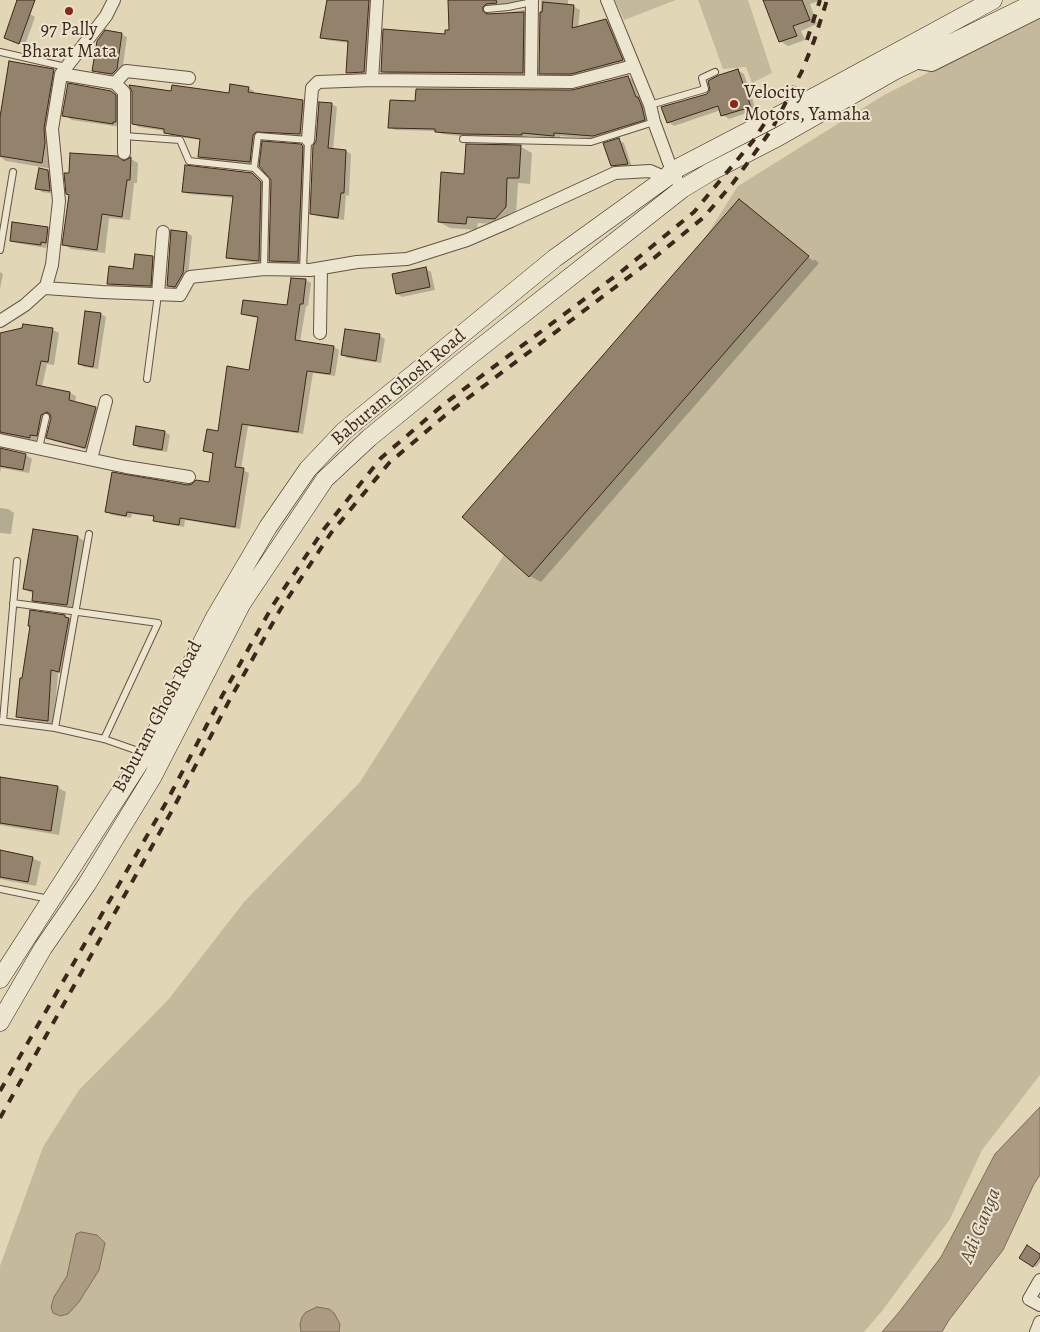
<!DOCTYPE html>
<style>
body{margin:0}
canvas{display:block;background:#e1d7b7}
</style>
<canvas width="1040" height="1332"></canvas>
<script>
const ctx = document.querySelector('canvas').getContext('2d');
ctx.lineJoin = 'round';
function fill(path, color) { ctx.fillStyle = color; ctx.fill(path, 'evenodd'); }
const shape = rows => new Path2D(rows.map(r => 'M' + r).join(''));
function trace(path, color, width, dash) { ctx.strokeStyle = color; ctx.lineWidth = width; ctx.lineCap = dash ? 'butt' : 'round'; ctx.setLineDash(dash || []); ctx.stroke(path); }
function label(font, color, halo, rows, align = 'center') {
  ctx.font = font + ' Alegreya,serif'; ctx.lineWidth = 4; ctx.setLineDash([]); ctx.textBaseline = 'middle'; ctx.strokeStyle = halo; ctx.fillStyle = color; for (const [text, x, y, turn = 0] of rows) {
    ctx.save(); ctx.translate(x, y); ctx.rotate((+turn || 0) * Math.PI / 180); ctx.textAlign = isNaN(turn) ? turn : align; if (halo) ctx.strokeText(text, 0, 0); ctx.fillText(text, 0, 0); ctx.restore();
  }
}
const green = shape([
 [615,0,676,0,624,20],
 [698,0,748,0,772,73,752,83,746,67,723,69],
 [1040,16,1040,1075,982,1150,950,1219,882,1311,864,1332,0,1332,0,1266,43,1147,79,1090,168,1000,244,902,360,782,738,186,884,95]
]);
const water = shape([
 [1040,1107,1040,1175,1034,1184,1003,1250,949,1320,942,1332,882,1332,900,1311,941,1257,995,1154,1040,1107],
 [81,1232,97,1235,105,1243,99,1270,79,1302,68,1314,60,1316,53,1313,51,1307,54,1297,67,1276,76,1234,81,1232],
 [317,1307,329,1309,334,1313,340,1324,339,1332,301,1332,300,1324,302,1317,306,1312,317,1307]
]);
const shadow = shape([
 [327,0,372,0,369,74,352,75,347,72,349,43,326,40,322,37],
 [449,0,532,0,493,7,488,13,489,15,524,10,530,14,529,76,388,75,382,71,450,32],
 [541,0,568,0,568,6,573,6,580,10,578,28,606,20,612,24,628,64,578,77,547,76,540,73],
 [764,0,822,0,810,4,817,24,801,31,805,40,788,46,780,41],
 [30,14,35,17,25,45,10,40],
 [121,34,127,37,122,72,118,76,99,73,94,70],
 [10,63,54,71,65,77,53,169,6,161,0,157,0,124],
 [738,70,744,74,756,110,729,119,723,115,721,110,674,126,668,122,708,95],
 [628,77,634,80,650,123,599,139,560,136,560,138,527,136,527,138,469,137,442,134,437,131,395,130,389,127,416,103,572,91],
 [248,88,254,91,254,94,302,101,308,105,306,137,262,134,255,165,205,160,199,156,201,140,171,136,165,131,139,127,133,124,172,93,230,95],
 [111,92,120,97,121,127,72,120,64,115],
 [332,104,337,107,333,150,346,151,351,154,349,196,346,195,344,220,317,216,311,213],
 [618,140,624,143,632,167,618,168,612,165],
 [301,146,308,150,304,265,277,264,270,260],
 [521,147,532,153,530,184,518,183,516,214,507,225,478,223,477,230,450,228,439,222,465,175],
 [131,159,138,163,137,183,134,183,130,220,109,218,105,253,71,249,64,244,124,162],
 [47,171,53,174,55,194,42,192,37,188],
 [251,174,266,186,264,264,233,260,228,257,234,198,188,194,183,191],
 [739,200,749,206,749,208,813,261,814,259,819,263,541,582,530,576],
 [48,229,53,232,51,245,47,245,46,248,16,243,11,240],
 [187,233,192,236,188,277,181,289,173,288,168,285],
 [153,257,158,260,156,288,113,286,108,283,135,271],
 [425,268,431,272,435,290,402,297,397,294],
 [0,272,3,274,0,289],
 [292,279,306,280,311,283,308,306,306,306,300,342,334,347,339,350,335,376,313,373,303,434,248,426,241,469,249,473,240,529,185,520,184,527,160,523,154,520,155,517,132,514,131,518,112,515,107,512,188,486,210,484,214,454,205,451,219,433,250,371,259,318,248,316,242,313,288,306],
 [101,314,106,317,98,369,84,367,79,364],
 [24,326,53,330,59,333,54,365,47,364,42,387,70,393,76,396,75,402,96,408,102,411,92,451,54,441,48,438,53,415,47,419,43,439,37,437,36,441,8,435,0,438,0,334,23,329],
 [380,336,385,339,381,363,347,358,342,354],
 [165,432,170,435,167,452,139,448,134,445],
 [0,449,26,455,32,459,29,473,1,468,0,474],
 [0,508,8,509,14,513,11,534,0,533],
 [34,530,78,537,86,542,75,609,41,605,33,600,34,594,24,589],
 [65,616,75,623,66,675,58,673,54,724,24,720,17,716],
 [0,778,57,787,66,792,59,835,0,825],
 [0,852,32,858,41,862,36,886,0,879],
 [1040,1255,1040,1262,1036,1267,1021,1257]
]);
const building = shape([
 [17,0,35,0,19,44,4,38,17,0],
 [327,0,369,0,364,72,346,73,348,41,320,38,327,0],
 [448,0,496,0,497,3,486,4,483,7,483,11,487,14,524,12,523,73,381,72,383,29,445,34,445,30,449,30,448,0],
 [763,0,802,0,810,20,793,26,797,36,779,42,763,0],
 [543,2,574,5,572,28,606,19,623,60,571,74,539,74,540,12,542,12,543,2],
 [105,30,122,33,117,69,112,74,92,71,97,41,105,30],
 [9,61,54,69,44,128,45,143,42,163,0,156,0,117,9,61],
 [738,69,751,107,721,116,718,106,667,123,661,107,707,94,710,90,708,81,719,75,738,69],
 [628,76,636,97,638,97,642,107,645,120,593,136,554,133,554,136,522,133,522,135,463,134,435,132,435,129,388,128,390,100,415,101,416,89,572,90,628,76],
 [68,83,111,91,116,95,116,122,113,122,113,124,62,116,68,83],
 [230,84,249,87,248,92,303,100,300,134,256,132,253,135,250,162,198,157,200,139,164,133,164,129,132,124,132,92,129,85,171,91,172,85,229,93,230,84],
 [319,102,332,103,328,148,346,150,344,193,341,193,338,218,310,214,313,146,316,141,319,102],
 [619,138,628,164,611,166,603,143,619,138],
 [262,141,301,144,303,146,298,262,269,261,271,180,259,166,262,141],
 [466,144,521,145,519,178,507,178,506,207,495,219,467,217,466,224,438,222,441,172,464,174,466,144],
 [70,153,117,156,124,161,131,157,130,180,127,180,122,217,102,214,97,250,62,245,69,195,66,194,64,173,69,173,70,153],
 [185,165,252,173,261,182,259,261,226,258,233,196,182,192,185,165],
 [39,168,48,170,50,191,35,189,39,168],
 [739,199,809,256,529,577,462,517,739,199],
 [12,222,48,227,46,243,41,242,41,245,10,241,12,222],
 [171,230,187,232,183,273,175,287,167,286,171,230],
 [135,254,153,256,151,286,107,284,109,266,133,269,135,254],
 [426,267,430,287,396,294,392,274,426,267],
 [291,278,306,279,303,304,300,304,295,340,334,346,330,374,307,371,298,432,242,424,235,467,244,468,235,527,180,518,179,525,153,521,154,516,127,512,126,516,105,512,112,472,188,485,192,484,196,480,209,482,213,453,203,451,207,429,218,431,227,366,249,370,258,317,241,314,243,300,287,305,291,278],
 [85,311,101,313,93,367,78,364,85,311],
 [23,324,53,328,48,362,41,361,36,385,70,392,69,400,96,407,85,448,46,438,51,418,50,414,47,412,41,415,37,436,30,435,30,438,0,432,0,333,22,328,23,324],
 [345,329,380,334,376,361,341,355,345,329],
 [136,426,165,431,162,450,133,445,136,426],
 [0,448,26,454,23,470,0,466,0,448],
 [33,529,78,536,67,605,32,601,33,591,23,589,33,529],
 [30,610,65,615,65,617,69,618,59,672,51,670,48,721,16,717,20,678,22,678,30,626,28,626,30,610],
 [0,777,58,786,51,831,0,823,0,777],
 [0,850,33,857,28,882,0,877,0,850],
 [1027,1245,1040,1254,1040,1257,1033,1267,1019,1258,1027,1245]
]);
const service = shape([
 [487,9,508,7,532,2],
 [0,52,66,67],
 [650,105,705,89,702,78,715,72],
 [124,136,180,140,189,161,254,168,258,136,308,140,303,270],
 [463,139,591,142,654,122],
 [254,168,266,180,264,269],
 [0,250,13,172],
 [147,379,158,294],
 [39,448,46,417],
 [13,603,158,623,104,739],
 [0,721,55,728,104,739,144,753],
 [3,721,17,561],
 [55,728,89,534],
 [0,889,49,899]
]);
const minor = shape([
 [377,0,372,80,572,82,633,66],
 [607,0,650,105,654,122,672,171,682,189],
 [913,62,932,65,1040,11],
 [61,74,115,83,126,71,189,78],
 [531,81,532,0],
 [115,83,124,92,124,153],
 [308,140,312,88,318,82,372,80],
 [45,288,102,292,180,295,190,277,264,269,310,270,357,262,407,259,467,240,511,221,615,173,650,171,666,178],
 [158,294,163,232],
 [0,321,25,305,46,286,52,265,59,201,52,129,61,74,106,16,114,0],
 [320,333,321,268],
 [0,440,126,467,189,477],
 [91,459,106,401],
 [1040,1280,1029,1299,1040,1305],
 [1036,1332,1040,1322]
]);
const secondary = shape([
 [0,979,145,754,215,617,268,527,308,469,344,431,555,258,666,178,672,171,818,95,993,0],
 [0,1022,43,948,87,884,153,776,242,603,325,479,369,438,462,362,682,189,710,172,778,137,894,71,1040,0]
]);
const rail = shape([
 [807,40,820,0],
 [0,1091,167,801,222,696,273,605,324,529,381,458,444,404,622,271,694,212,753,141,776,106],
 [0,1118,174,807,229,701,280,610,331,533,389,463,448,413,654,258,704,217,733,183,772,129,802,71,814,41,827,0]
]);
const markers = [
 [69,11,5,"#8f2418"],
 [734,104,5,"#8f2418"]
];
const poiNames = [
 ["97 Pally",69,30],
 ["Bharat Mata",69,52],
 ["Velocity",744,93,"left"],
 ["Motors, Yamaha",744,115,"left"]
];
const streetNames = [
 ["Baburam Ghosh Road",399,388,-40],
 ["Baburam Ghosh Road",158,717,-62]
];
const waterNames = [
 ["Adi Ganga",981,1226,-68]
];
fill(green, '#c5b99c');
fill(water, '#aa9b82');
trace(water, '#7f6d58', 1);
fill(shadow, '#0003');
fill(building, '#93836c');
trace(building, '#3e271a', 1);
trace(service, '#675341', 8);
trace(minor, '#675341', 14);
trace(secondary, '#3e271a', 19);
trace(service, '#ece5d0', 6);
trace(minor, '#ece5d0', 12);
trace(secondary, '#ece5d0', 18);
trace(rail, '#3e271a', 4, [9, 9]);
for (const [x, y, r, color] of markers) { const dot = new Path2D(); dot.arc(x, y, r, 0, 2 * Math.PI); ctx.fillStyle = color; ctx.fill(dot); trace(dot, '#ece5d0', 2); }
label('19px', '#3e271a', '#ece5d0', poiNames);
label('19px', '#3e271a', '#ece5d0', streetNames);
label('italic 20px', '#5e4a39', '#ece5d0', waterNames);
</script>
